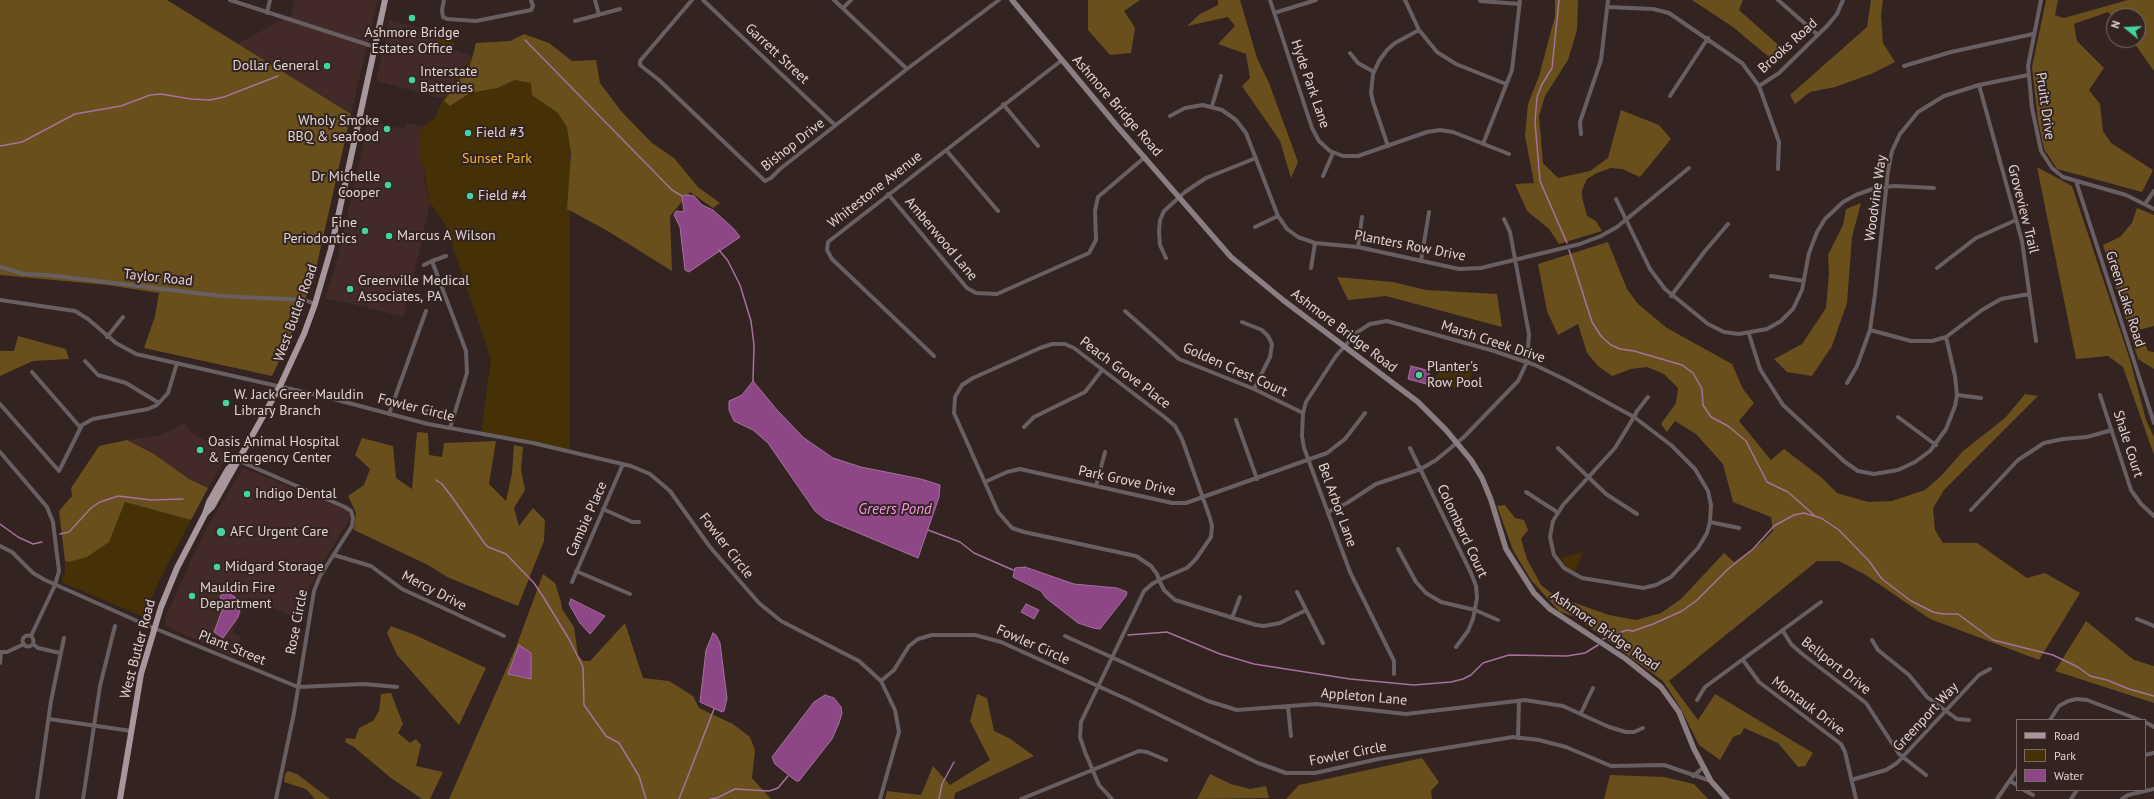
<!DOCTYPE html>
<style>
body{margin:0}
#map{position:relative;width:2154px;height:799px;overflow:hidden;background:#332321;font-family:"PT Sans",sans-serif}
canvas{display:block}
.legend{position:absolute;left:2016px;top:719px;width:130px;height:72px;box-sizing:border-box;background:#332321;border:1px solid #786a68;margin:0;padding:5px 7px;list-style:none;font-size:12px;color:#e0d4d3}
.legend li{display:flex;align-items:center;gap:8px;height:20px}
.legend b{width:20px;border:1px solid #786a68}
.north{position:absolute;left:2106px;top:8px;width:40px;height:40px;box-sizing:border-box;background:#332321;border:1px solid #786a68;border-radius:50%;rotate:288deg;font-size:11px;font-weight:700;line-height:16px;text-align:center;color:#e0d4d3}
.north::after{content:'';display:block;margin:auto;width:14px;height:18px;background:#43d4a0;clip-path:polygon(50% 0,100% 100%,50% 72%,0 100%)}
</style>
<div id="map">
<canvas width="2154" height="799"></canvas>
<ul class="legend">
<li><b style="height:5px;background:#a7969b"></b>Road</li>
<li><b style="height:11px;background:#453105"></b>Park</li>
<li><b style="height:11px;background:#8d4786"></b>Water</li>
</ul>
<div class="north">N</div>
</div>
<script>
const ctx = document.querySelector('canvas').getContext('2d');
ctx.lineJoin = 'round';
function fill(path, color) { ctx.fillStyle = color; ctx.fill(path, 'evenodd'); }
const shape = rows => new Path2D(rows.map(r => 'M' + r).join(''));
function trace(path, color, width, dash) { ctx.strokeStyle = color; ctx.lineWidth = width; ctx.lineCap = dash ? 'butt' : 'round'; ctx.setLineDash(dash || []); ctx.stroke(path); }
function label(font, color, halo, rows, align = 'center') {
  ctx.font = font + ' "PT Sans",sans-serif'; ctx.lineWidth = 4; ctx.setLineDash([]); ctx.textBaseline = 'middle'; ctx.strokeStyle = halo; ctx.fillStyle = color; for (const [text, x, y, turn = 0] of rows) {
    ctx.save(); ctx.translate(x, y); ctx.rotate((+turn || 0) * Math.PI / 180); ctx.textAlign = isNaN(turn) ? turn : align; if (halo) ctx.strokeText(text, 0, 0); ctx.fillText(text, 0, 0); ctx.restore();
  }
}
const built = shape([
 [294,0,378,0,351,114,237,44,291,15],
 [389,20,436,32,434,45,472,56,443,99,376,81],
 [368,121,405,129,407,123,423,126,419,137,419,158,424,169,424,181,430,203,404,317,345,302,325,299,339,253],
 [184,423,191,432,229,454,208,488,189,479,154,454,127,440,161,435],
 [243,468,347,510,351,517,310,585,304,621,248,598,233,632,241,637,233,657,166,626,165,618,203,534]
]);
const green = shape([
 [436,38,455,42,453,49,434,45],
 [470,59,570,72,570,450,481,433,491,359,445,224,429,201,424,169,419,158,419,137,423,126,435,118,443,99],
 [1441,362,1473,370,1467,389,1459,386,1458,389,1435,383],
 [125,502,191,520,157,585,144,617,61,582,65,572,65,561,70,562,109,542],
 [1583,552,1575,572,1568,569,1560,558]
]);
const forest = shape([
 [0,0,167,0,351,114,315,273,294,329,272,376,144,348,155,316,159,293,107,285,0,275],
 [1088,0,1140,0,1124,11,1135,28,1131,53,1110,55,1096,39,1088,30],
 [1218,0,1240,0,1257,58,1269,83,1298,162,1291,178,1280,141,1242,86,1250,78,1246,54,1218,44,1235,26,1228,17,1187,26,1200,14,1218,5],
 [1555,0,1578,0,1577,30,1568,60,1545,96,1539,116,1543,163,1558,178,1590,171,1608,158,1621,110,1659,125,1671,139,1640,177,1622,169,1611,168,1597,173,1587,179,1582,190,1582,197,1587,216,1596,221,1602,231,1559,244,1549,229,1527,211,1515,184,1534,183,1525,136,1528,104,1539,76,1555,16],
 [1692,0,1743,0,1739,10,1784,50,1775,62,1733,27],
 [1871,0,1883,0,1881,15,1883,43,1895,62,1871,74,1835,87,1810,92,1795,104,1790,95,1867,27],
 [2046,0,2058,0,2055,15,2064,18,2128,0,2154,0,2154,71,2132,40,2138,40,2138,16,2114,16,2114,18,2108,12,2074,24,2077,41,2104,68,2089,90,2100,104,2103,131,2111,143,2153,170,2142,192,2057,169,2044,149,2038,121,2032,67],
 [524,34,549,43,572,61,596,60,600,83,621,111,652,143,674,158,698,187,720,203,713,208,690,192,670,216,672,271,606,230,567,209,571,153,567,127,558,113,532,95,531,83,515,80,497,88,470,93,450,106,444,101,470,66,476,43,510,41],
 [2037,167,2072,186,2130,360,2146,420,2154,437,2154,455,2123,367,2108,356,2076,359],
 [1861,203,1852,237,1847,303,1832,346,1812,376,1787,372,1774,359,1802,344,1826,308,1829,274,1828,255,1843,225,1846,209],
 [2137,208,2154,215,2154,326,2139,330,2148,351,2154,352,2154,369,2138,359,2103,245,2120,237,2132,223],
 [1608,242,1627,289,1638,304,1667,328,1732,364,1743,389,1754,403,1739,421,1771,460,1784,449,1822,478,1837,493,1868,502,1892,501,1925,490,1942,475,1963,451,2005,418,2025,394,2038,396,1944,490,1933,508,1935,530,1943,543,1977,543,2027,578,2045,573,2080,593,2039,660,1930,619,1864,574,1839,561,1817,561,1669,681,1698,720,1715,694,1813,753,1805,766,1798,767,1778,743,1744,728,1741,734,1733,737,1720,760,1699,745,1681,709,1663,681,1577,618,1559,611,1531,580,1513,550,1497,506,1505,505,1515,518,1524,520,1528,530,1521,539,1527,559,1541,585,1555,596,1609,615,1636,620,1661,613,1681,599,1724,553,1734,562,1761,543,1773,531,1771,517,1733,502,1723,464,1696,434,1675,421,1667,432,1661,424,1676,403,1678,388,1664,374,1647,367,1631,369,1612,376,1598,366,1587,353,1578,324,1558,335,1547,311,1538,264],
 [1337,277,1393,282,1426,290,1497,294,1502,327,1386,296,1348,300],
 [18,336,66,349,69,359,33,361,0,376,0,351,14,351],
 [417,432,428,433,429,455,442,457,444,443,496,441,489,484,506,501,512,473,514,445,523,447,521,470,525,490,514,508,519,526,533,508,545,520,544,541,518,606,447,577,428,565,354,530,356,513,348,496,364,485,370,469,355,455,362,438,393,446,396,478,412,489],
 [127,440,154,454,189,479,208,488,191,520,125,502,109,542,87,557,69,562,65,561,59,511,72,496,71,488,99,446],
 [543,574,555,583,561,602,562,609,574,627,578,655,583,661,590,661,625,623,643,678,669,681,693,696,699,708,733,724,750,737,755,750,752,778,771,799,449,799,516,647],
 [2086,621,2134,660,2154,666,2154,703,2055,671],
 [391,626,415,635,486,668,459,725,397,655,387,633],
 [391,693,403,724,398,733,410,743,416,739,421,745,416,766,443,772,430,799,422,799,391,778,354,747,345,742,346,738,355,739,359,728,373,721,379,711,381,694],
 [977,694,987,698,994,731,1009,738,1034,756,955,793,954,799,885,799,887,791,921,795,933,766,950,785,990,760,970,721],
 [1422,758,1439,782,1431,791,1432,799,1286,799,1299,785],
 [288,771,297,774,330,799,315,799,306,789,284,782,285,774],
 [1210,774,1231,784,1250,789,1266,786,1269,798,1197,799],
 [1610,775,1664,777,1694,784,1708,799,1604,799]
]);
const water = shape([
 [688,195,694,196,702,205,713,210,734,229,740,237,689,272,685,270,680,227,674,215,676,211,684,212,682,196,688,195],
 [1411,366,1430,371,1426,384,1408,379,1411,366],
 [753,381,777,410,804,438,833,458,861,467,921,479,940,485,939,497,918,558,825,519,815,511,768,443,753,430,734,421,729,410,729,401,742,395,753,381],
 [1025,567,1074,584,1117,588,1127,592,1126,596,1100,629,1093,628,1078,623,1046,598,1041,591,1013,577,1015,568,1025,567],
 [226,592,235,597,241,606,238,617,223,638,214,632,223,608,220,596,226,592],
 [571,599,605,616,590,634,580,623,569,604,571,599],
 [1026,604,1039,610,1034,619,1021,612,1026,604],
 [713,633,716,635,720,643,727,698,724,711,722,712,700,702,706,650,713,633],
 [519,645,531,653,531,679,508,674,519,645],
 [825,695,834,698,841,707,842,713,839,723,832,739,799,781,796,781,775,764,772,757,814,702,825,695]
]);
const stream = shape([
 [1559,0,1552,68,1541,86,1537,97,1535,122,1540,181,1567,243],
 [525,40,672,190,682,196],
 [0,146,22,142,75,114,121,106,150,95,161,94,191,99,210,100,224,97,278,76],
 [719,250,728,261,740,285,751,321,754,345,753,381],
 [1569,250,1592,322,1601,336,1611,345,1620,349,1634,351,1682,365,1693,373,1702,389,1703,405,1711,417,1728,426,1746,441,1767,482,1788,492,1814,515],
 [436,480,442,484,452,497,485,544,488,547,506,554,534,583,542,595,569,639,583,667,584,705,606,736,619,743,639,776,646,799],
 [0,524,18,537,33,544,42,542],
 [928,530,960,542,974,553,1013,570],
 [60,534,69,532,91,508,100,502,118,496,151,500,183,499],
 [1128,635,1167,632,1220,654,1254,664,1350,679,1414,685,1451,682,1463,679,1471,675,1483,663,1509,655,1567,656,1585,653,1598,645],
 [1603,639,1627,630,1633,631,1653,624,1682,611,1696,601,1728,569,1753,549,1774,526,1794,515,1804,513,1821,518,1839,530,1869,561,1882,579,1911,601,1933,612,1943,614,1958,614,1993,640,2053,655,2078,667,2090,676,2107,680,2129,689,2154,696],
 [679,799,714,709],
 [710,799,717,798,735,789,769,791,778,788,788,776],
 [939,799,942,784,954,762]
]);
const street = shape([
 [230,0,375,47],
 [444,0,442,10,443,17,447,19,476,21,531,10,533,6,531,0],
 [595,0,599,15],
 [692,0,640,61,640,65,659,80,765,181,771,178,780,169,907,69,999,0],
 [703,0,835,125],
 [834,0,907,69],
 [1270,0,1312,128,1319,141,1330,151,1343,156,1358,156,1427,132,1440,130,1453,132,1509,154],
 [1405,0,1419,30,1437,52,1456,64,1506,84],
 [1778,0,1818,35],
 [2041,0,2028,66,2032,108,2041,151,2052,168,2063,177,2126,195,2154,209],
 [1480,1,1520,4],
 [1608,7,1653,9,1669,13,1742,63,1759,86,1779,142,1778,169],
 [843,8,851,0],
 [267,13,270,0],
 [1274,13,1316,0],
 [575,21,620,9],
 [1350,53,1358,63,1374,72],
 [1904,66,1951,52,2033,34],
 [1979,85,2022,241,2036,341],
 [1759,86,1779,73,1828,25,1837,14,1843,0],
 [1670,96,1708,38],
 [1003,104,1038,146],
 [1212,106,1221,76],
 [1170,116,1185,108,1203,105,1222,110,1236,120,1246,133,1278,216,1287,229,1298,237,1315,243,1358,247,1459,269,1481,268,1580,244,1601,236,1617,227,1689,168],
 [1581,134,1580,122,1601,60,1608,0],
 [1483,144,1512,70,1520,0],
 [1388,146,1373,102,1371,93,1373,74,1379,61,1387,50,1395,43,1419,30],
 [946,150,998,211],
 [1323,176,1333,153],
 [2076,181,2154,423],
 [888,194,967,288,976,293,997,294,1089,253,1096,240,1095,211,1098,197,1145,157],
 [1616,199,1650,269,1665,289,1708,324,1724,332,1739,334,1767,329,1781,321,1793,309,1802,290,1809,253,1817,232,1825,219,1843,202,1856,195,1875,188,1895,186,1934,188],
 [2145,204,2154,191],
 [1255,227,1278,216],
 [1358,247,1362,217],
 [446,256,432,261,466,351,467,373,450,428],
 [1166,258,1160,245,1159,231,1160,220,1164,211,1185,192,1206,178,1256,158],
 [1421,261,1429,212],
 [424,265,432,261],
 [0,267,24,274,48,275,221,296,305,300,315,304],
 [1311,268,1315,243],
 [1937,268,1976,238,2016,220],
 [1771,276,1804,281],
 [1671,296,1705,251,1728,224],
 [0,300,75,311,88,319,116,343,136,354,326,397,428,424,533,443,631,466,650,474,670,491,710,547,759,603,781,621,859,661,881,681,895,710,899,732,880,799],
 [1125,311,1179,359,1254,389,1303,413],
 [1242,322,1262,330,1268,336,1272,344,1270,357,1254,389],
 [1870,330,1911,341,1932,341,1946,337,1982,310,2001,299,2029,294],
 [1749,334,1760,369,1783,405,1845,462,1858,471,1874,474,1898,470,1915,462,1930,451,1946,429,1955,406,1957,395,1955,376,1946,337],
 [107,337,123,317],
 [934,356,832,259,827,250,828,242,1062,60],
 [85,361,98,375,126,383,159,403],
 [32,372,80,427],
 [1847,383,1857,366,1870,330,1875,294,1888,171,1892,151,1900,134,1918,112,1944,96,1979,85,2028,75],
 [1957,395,1981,398],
 [2100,395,2131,490,2141,504,2154,516],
 [0,404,59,471,82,425,93,419,148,409,157,405,168,393,177,363],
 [423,410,453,417],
 [389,414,426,311],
 [1898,417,1936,445],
 [1236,420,1257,479],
 [1024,427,1034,417,1085,392,1102,370],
 [1410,448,1471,573,1476,586,1477,598,1473,619,1468,631,1456,647],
 [1558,448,1606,494,1637,514],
 [0,452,47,507,53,522,59,571,55,585,31,636],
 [237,460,345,507,351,511,353,518,352,526,320,576,314,591,294,713,276,799],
 [985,482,1007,472,1020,469,1172,503,1186,503,1327,453,1345,439,1365,413],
 [1096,486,1105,452],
 [1526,492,1557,512],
 [603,509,632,522,639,522],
 [1971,510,2018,460,2044,443,2063,439,2087,437,2112,430],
 [1328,512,1347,503,1376,484,1421,469,1436,460,1464,437,1518,381,1527,362,1529,334,1510,232,1504,219],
 [1710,522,1739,528],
 [0,546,12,552,33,573,45,580,144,624,298,687,364,684,397,687],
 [1398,549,1416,582,1426,593,1441,602,1475,610,1498,620],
 [334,555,371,566,402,589,504,636],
 [576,571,630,594],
 [572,582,623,464],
 [1297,592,1323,643],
 [1232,618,1240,597],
 [2137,619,2154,626],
 [1783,631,1791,644,1801,653,1866,703,1899,754,1926,775],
 '22.5 641a5.5 5.5 0 1 1 11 0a5.5 5.5 0 1 1-11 0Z',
 [1065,636,1208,701,1237,710,1316,704,1406,714,1525,700,1563,706,1609,727,1626,732,1634,732,1643,728],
 [1872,640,1878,650,1909,675,1927,697,1957,719,1969,720],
 [33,644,38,648,60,653],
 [0,652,7,652,24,644],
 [1743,660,1759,682,1841,744,1845,752,1856,799],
 [0,663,1,652],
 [1394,674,1394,661,1350,572,1304,448,1302,436,1303,413,1306,402,1336,356,1356,333,1370,324,1387,321,1494,351,1535,365,1568,381,1634,417,1671,445,1695,469,1708,491,1711,505,1710,522,1707,533,1698,548,1671,577,1656,585,1643,588,1582,578,1564,568,1554,555,1550,537,1553,521,1563,505,1615,448,1634,417,1637,411,1648,397],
 [881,681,894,670,909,646,918,639,932,635,975,635,1001,642,1131,701,1258,763,1286,773,1315,773,1378,759,1513,737,1539,740,1566,747,1611,766,1664,765,1711,781],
 [1697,700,1705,687,1821,602],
 [1288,706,1291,736],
 [1581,713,1593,688],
 [49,719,131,731],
 [2050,720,2059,706,2068,701,2077,699,2087,700,2140,720],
 [2145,722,2154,727],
 [1518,738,1519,701],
 [2145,755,2154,753],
 [1693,776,1704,767],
 [1851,780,1886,770,1897,763,1979,675,1990,669],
 [2010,781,2017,785],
 [2024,790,2033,795],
 [37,799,51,701,64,638],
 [83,799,100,686,115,626],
 [1021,799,1139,751,1147,752,1166,760],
 [1112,799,1099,785,1085,752,1080,737,1081,722,1144,591,1152,584,1159,580,1166,577,1182,570,1187,568,1196,559,1211,537,1212,526,1210,518,1182,439,1175,426,1167,419,1074,348,1065,344,1052,344,1040,348,973,378,962,385,955,397,954,413,998,512,1012,528,1024,532,1136,556,1151,566,1157,574,1159,580,1164,590,1175,600,1256,625,1264,626,1280,623,1306,610],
 [1997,799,2017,770],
 [2071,799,2077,790],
 [2122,799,2128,795,2154,789]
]);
const secondary = shape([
 [1012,0,1117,126,1231,257,1283,300,1418,402,1446,430,1471,460,1482,478,1491,500,1506,549,1534,593,1550,609,1626,659,1661,687,1679,712,1694,749,1711,781,1727,799]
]);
const primary = shape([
 [205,514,212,507,280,386,304,334,315,304,331,249,385,0],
 [120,799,141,674,161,607,177,568,205,514,209,502,228,469,235,462]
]);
const markers = [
 [412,18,4,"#43d4a0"],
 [327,66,4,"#43d4a0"],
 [412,80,4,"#43d4a0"],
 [387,129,4,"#43d4a0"],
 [468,133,4,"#43d4a0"],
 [388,185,4,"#43d4a0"],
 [470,196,4,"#43d4a0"],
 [365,231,4,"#43d4a0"],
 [389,236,4,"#43d4a0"],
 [350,289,4,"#43d4a0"],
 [1419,375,4,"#43d4a0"],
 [226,403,4,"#43d4a0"],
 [200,450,4,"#43d4a0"],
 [247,494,4,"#43d4a0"],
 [221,532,5,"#43d4a0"],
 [217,567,4,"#43d4a0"],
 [192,596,4,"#43d4a0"]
];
const poiNames = [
 ["Ashmore Bridge",412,33,"center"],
 ["Estates Office",412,49,"center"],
 ["Dollar General",319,66,"right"],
 ["Interstate",420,72],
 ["Batteries",420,88],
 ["Wholy Smoke",379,121,"right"],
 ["BBQ & seafood",379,137,"right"],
 ["Field #3",476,133],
 ["Dr Michelle",380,177,"right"],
 ["Cooper",380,193,"right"],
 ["Field #4",478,196],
 ["Fine",357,223,"right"],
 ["Periodontics",357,239,"right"],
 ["Marcus A Wilson",397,236],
 ["Greenville Medical",358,281],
 ["Associates, PA",358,297],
 ["Planter's",1427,367],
 ["Row Pool",1427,383],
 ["W. Jack Greer Mauldin",234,395],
 ["Library Branch",234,411],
 ["Oasis Animal Hospital",208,442],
 ["& Emergency Center",208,458],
 ["Indigo Dental",255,494],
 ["AFC Urgent Care",230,532],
 ["Midgard Storage",225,567],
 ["Mauldin Fire",200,588],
 ["Department",200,604]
];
const streetNames = [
 ["Brooks Road",1788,46,-42],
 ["Garrett Street",777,54,43],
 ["Hyde Park Lane",1310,84,71],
 ["Ashmore Bridge Road",1117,106,49],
 ["Pruitt Drive",2045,106,82],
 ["Bishop Drive",793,145,-38],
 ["Whitestone Avenue",875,190,-38],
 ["Woodvine Way",1876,198,-82],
 ["Groveview Trail",2023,209,76],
 ["Amberwood Lane",941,239,50],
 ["Planters Row Drive",1410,246,11],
 ["Taylor Road",158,278,6],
 ["Green Lake Road",2125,299,72],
 ["West Butler Road",296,313,-70],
 ["Ashmore Bridge Road",1344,331,37],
 ["Marsh Creek Drive",1493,342,18],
 ["Golden Crest Court",1235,370,24],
 ["Peach Grove Place",1125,373,37],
 ["Fowler Circle",416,408,14],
 ["Shale Court",2128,444,72],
 ["Park Grove Drive",1127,481,12],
 ["Bel Arbor Lane",1337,505,70],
 ["Cambie Place",587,519,-66],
 ["Colombard Court",1462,531,65],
 ["Fowler Circle",726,546,52],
 ["Mercy Drive",434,591,27],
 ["Rose Circle",297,622,-79],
 ["Ashmore Bridge Road",1605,631,35],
 ["Fowler Circle",1033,645,24],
 ["Plant Street",232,648,22],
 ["West Butler Road",138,649,-75],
 ["Bellport Drive",1836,666,38],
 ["Appleton Lane",1364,697,5],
 ["Montauk Drive",1808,706,37],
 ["Greenport Way",1926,717,-47],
 ["Fowler Circle",1348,754,-11]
];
const parkNames = [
 ["Sunset Park",497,159]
];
const waterNames = [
 ["Greers Pond",895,510]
];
fill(built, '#412a28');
fill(green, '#453105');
fill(forest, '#694f1c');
fill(water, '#8d4786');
trace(water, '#a6719d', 1);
trace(stream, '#a6719d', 1.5);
trace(street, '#685f62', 4);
trace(secondary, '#8b7e82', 5.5);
trace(primary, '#a7969b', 6);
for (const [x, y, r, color] of markers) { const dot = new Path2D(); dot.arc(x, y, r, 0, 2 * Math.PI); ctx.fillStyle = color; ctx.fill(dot); trace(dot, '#332321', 1.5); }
label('14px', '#e0d4d3', '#332321', poiNames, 'left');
label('14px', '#e0d4d3', '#332321', streetNames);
label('14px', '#f3b62d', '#332321', parkNames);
label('italic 15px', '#f898ee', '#332321', waterNames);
</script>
